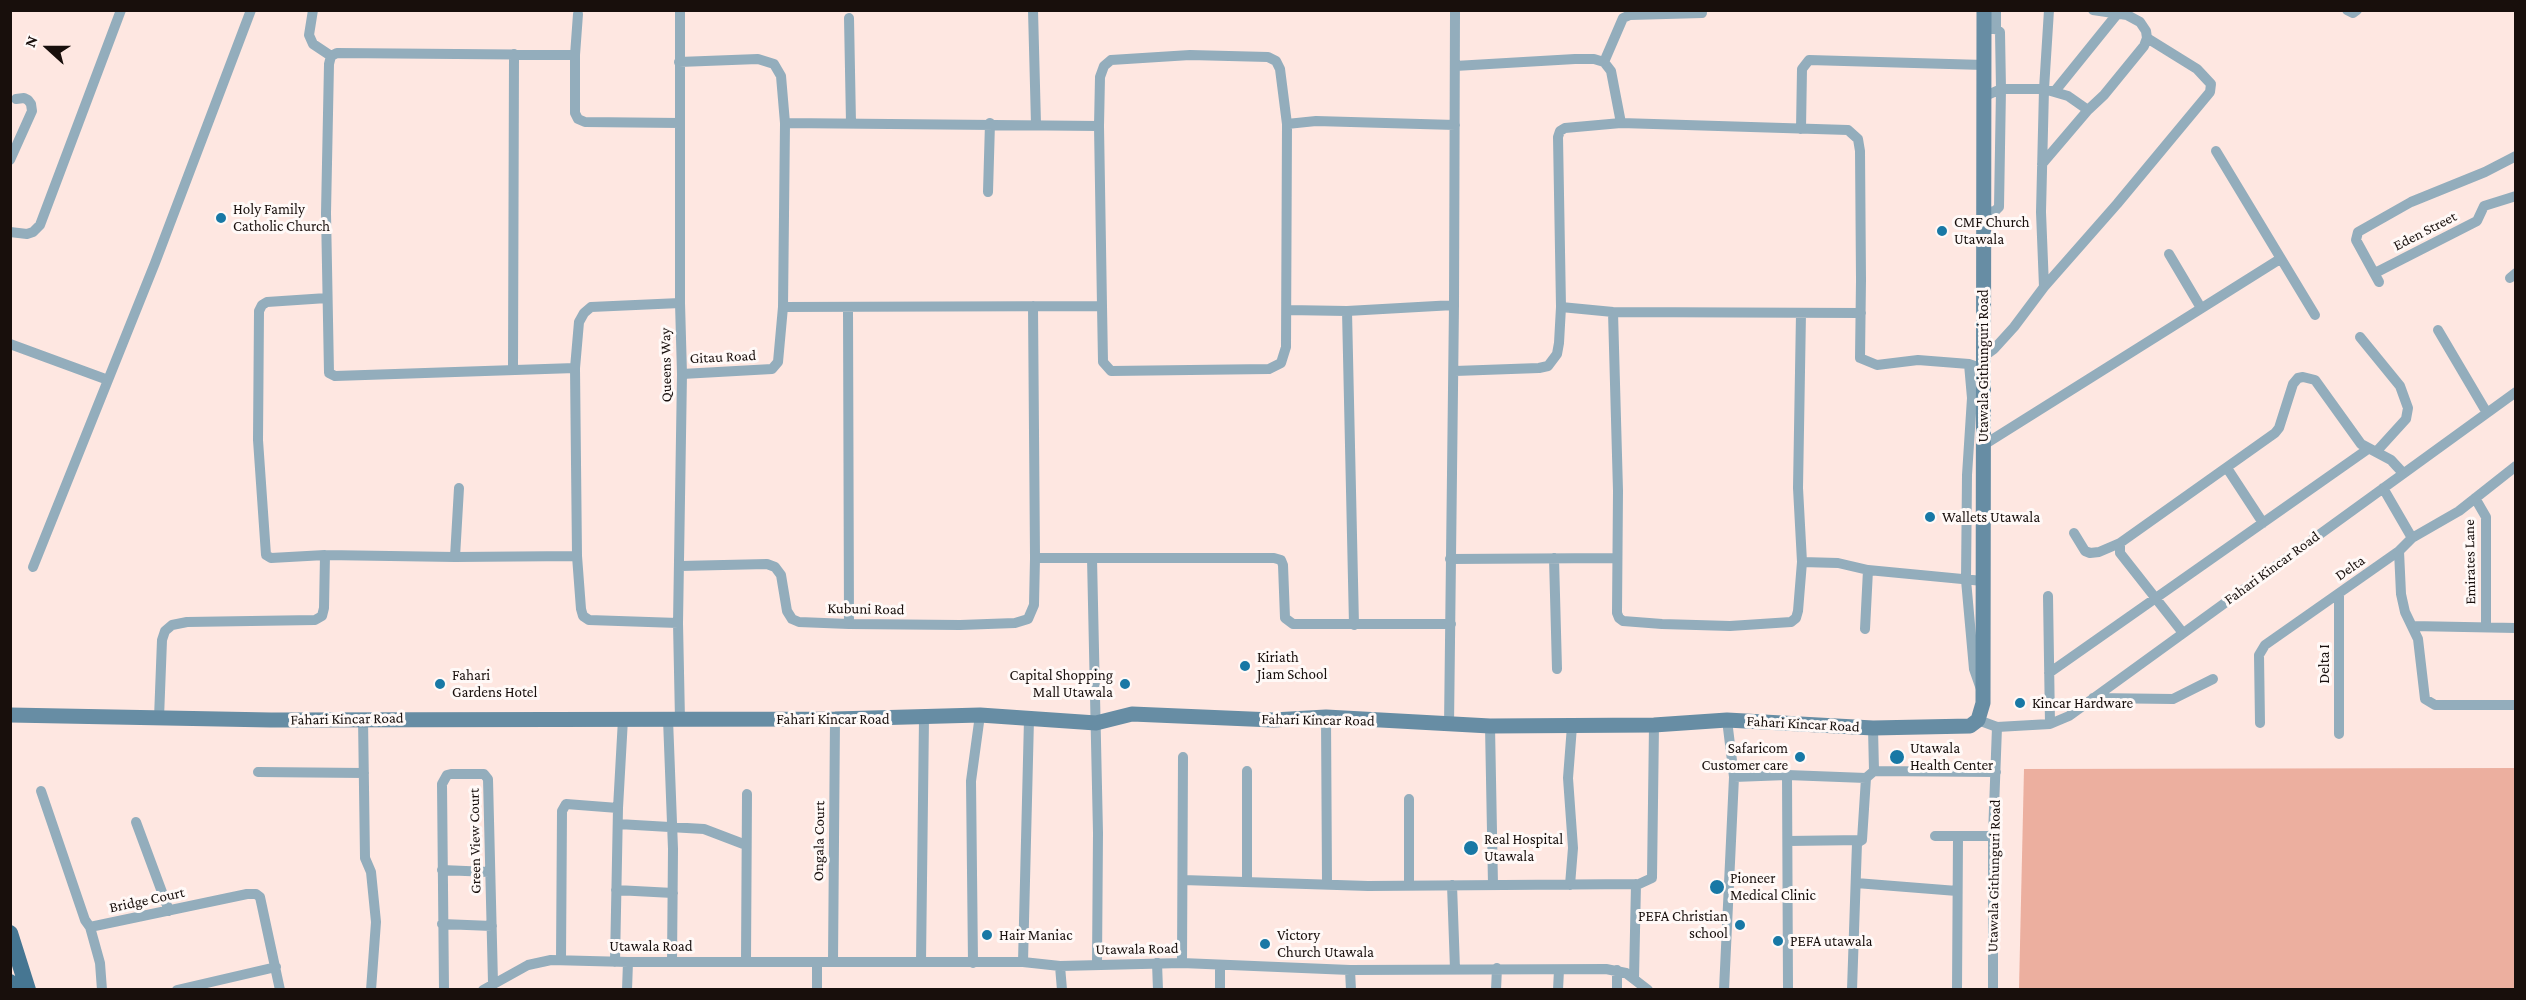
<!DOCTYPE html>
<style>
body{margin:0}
#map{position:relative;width:2526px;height:1000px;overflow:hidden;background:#fee7e1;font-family:"Crimson Pro",serif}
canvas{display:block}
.frame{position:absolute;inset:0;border:12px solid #180f0c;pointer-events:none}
.north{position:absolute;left:18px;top:18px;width:60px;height:60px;-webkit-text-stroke:4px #fff9f7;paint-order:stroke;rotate:291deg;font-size:16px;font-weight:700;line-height:24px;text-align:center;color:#180f0c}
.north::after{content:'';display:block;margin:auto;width:21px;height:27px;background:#180f0c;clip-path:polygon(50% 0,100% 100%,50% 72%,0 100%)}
</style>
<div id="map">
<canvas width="2526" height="1000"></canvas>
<div class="frame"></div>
<div class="north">N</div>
</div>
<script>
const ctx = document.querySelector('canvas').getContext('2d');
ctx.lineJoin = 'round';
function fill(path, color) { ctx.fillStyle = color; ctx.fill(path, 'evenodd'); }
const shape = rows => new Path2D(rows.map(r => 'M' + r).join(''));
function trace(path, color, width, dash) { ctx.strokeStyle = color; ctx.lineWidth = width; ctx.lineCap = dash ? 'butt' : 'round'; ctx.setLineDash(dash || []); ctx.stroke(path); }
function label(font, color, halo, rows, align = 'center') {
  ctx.font = font + ' "Crimson Pro",serif'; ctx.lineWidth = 6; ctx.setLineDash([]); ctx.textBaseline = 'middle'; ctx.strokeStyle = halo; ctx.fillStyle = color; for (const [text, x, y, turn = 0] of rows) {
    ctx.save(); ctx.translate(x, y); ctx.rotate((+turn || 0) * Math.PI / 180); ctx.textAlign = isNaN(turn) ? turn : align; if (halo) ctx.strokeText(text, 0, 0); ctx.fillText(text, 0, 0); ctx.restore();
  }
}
const green = shape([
 [2515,768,2515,989,2019,989,2024,769]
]);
const street = shape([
 [313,10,309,35,313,44,331,56],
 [680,10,680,303,682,374,678,623,680,720],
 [1033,10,1036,124],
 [1996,10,1996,29],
 [2347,10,2353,13,2357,10],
 [578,14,575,55,575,113,578,119,585,122,680,123],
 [849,18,851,123],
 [575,55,337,53,331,56,329,64,326,213,329,373,335,376,575,368],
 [679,62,758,59,774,64,781,76,785,123],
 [1604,62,1623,18,1630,15,1702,13],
 [1455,66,1575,59,1594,59,1604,62,1611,71,1621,123],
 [2055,91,2118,13],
 [1983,97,2001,89,2044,89,2068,96,2088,110],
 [1287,124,1316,121,1455,125],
 [1801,129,1802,69,1809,60,1984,65],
 [2216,151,2315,315],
 [10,160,32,111,31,104,28,100,24,98,16,99],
 [2042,164,2088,110,2104,95,2144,46,2147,38,2146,31,2140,22,2127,15,2093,10],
 [988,192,990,123],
 [1983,213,1995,211,1999,207,2001,89,2000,32,1996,29,1984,29],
 [10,232,27,234,33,232,40,225,121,10],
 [2169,254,2201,308],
 [2375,273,2477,221,2484,206,2516,196],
 [2510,278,2516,273],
 [2379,282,2356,240,2358,232,2411,202,2485,172,2516,156],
 [2044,287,2041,212,2044,89,2049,10],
 [327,298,267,302,262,305,259,311,258,440,266,555,271,558,325,555,455,557,577,556],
 [1454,305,1455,10],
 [1033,306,1035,558,1092,558,1098,833,1097,964],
 [783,307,1102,306,1099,126,1100,77,1104,66,1111,60,1190,55,1268,57,1276,61,1280,69,1287,124,1286,347,1281,363,1269,369,1111,371,1103,362,1102,306],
 [848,307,849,624],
 [1287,310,1347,311,1454,305,1449,726],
 [1347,311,1354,625],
 [1613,312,1618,491,1617,613,1619,618,1623,621,1662,624,1730,626,1791,622,1796,618,1798,611,1802,562,1838,563,1868,570,1865,629],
 [1801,313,1798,488,1802,562],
 [1861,313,1613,312,1561,307,1558,137,1560,131,1565,128,1621,123,1848,130,1858,139,1860,151,1861,280,1860,358,1877,365,1918,360,1969,364,1983,369],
 [2438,330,2487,413],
 [2360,337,2400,386,2408,408,2406,419,2376,452],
 [10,344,108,380],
 [1983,357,1994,349,2014,327,2044,287,2117,204,2210,92,2211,84,2197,69,2147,38],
 [1969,364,1972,398,1967,475,1966,580,1974,669,1981,689],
 [513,370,514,54],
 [1455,371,1539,368,1548,366,1557,354,1559,343,1561,307],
 [682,374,772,369,778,362,783,307,785,123,1099,126],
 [1982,446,2280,259],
 [2227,468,2263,523],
 [2383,488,2412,538],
 [2475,498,2486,517,2486,627],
 [2074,533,2085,551,2090,553,2099,552,2120,543],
 [2399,551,2401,594,2405,612,2418,639,2425,699,2435,705,2516,705],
 [455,557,459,488],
 [1092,558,1274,558,1281,560,1283,565,1285,618,1293,624,1451,624],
 [1554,558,1557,669],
 [1450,559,1616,558],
 [680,566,767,564,775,567,781,575,787,611,792,619,799,622,849,624,960,625,1015,623,1028,619,1034,605,1035,558],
 [33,567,155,263,251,10],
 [1868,570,1983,581],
 [2339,594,2339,734],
 [2048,596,2050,724],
 [678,623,589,620,583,616,581,609,577,556,575,368,579,322,584,313,591,307,680,303],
 [2412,626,2516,628],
 [2183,633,2120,553,2120,543,2275,433,2279,428,2293,384,2298,378,2303,377,2315,380,2361,444,2391,460,2403,473],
 [2049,673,2368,449],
 [2093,698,2173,699,2213,679],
 [1326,717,1327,884],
 [159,718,162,640,165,631,172,625,187,622,315,620,322,616,324,608,325,555],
 [363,718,365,858,371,872,376,922,371,990],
 [668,719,673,849,672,962],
 [1978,720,1997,727,2050,724,2069,716,2516,392],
 [2260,723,2259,655,2265,645,2399,551,2412,538,2459,511,2516,466],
 [1490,726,1493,885],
 [1873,728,1874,771],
 [258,772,364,773],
 [1787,775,1788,990],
 [1734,777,1787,775,1866,778,1874,771,1996,772],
 [41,791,85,920,90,927,247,894,256,894,260,897,280,990],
 [1409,799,1409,886],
 [136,822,169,911],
 [618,824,704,829,746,845],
 [1935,836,1993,836],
 [1788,841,1862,840],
 [442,870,489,872],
 [1183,880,1368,886,1639,884,1652,878,1654,725],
 [1247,881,1247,771],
 [1856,883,1957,891],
 [1452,885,1455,969],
 [1570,885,1573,848,1568,778,1572,726],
 [616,890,673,893],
 [442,924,492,926],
 [90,927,100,963,102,990],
 [561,960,562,811,566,804,618,808],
 [746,961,747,794],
 [615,962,618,808,623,719],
 [833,962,835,719],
 [921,962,924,718],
 [1023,962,1029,719],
 [973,963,971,781,980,715],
 [1157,963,1158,990],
 [1182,963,1183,757],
 [1220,965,1220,990],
 [1060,966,1062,990],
 [1350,970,1351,990],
 [1634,979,1636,884],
 [177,990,276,967],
 [444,990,442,784,447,775,451,774,484,774,488,779,493,983],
 [483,990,528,965,551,960,628,962,1023,962,1060,966,1182,963,1350,970,1606,969,1626,973,1648,990],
 [627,990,628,962],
 [817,990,817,962],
 [1496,990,1497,968],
 [1558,990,1559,970],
 [1617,990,1617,970],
 [1724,990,1734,777,1727,720],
 [1852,990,1857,843,1862,840,1866,778],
 [1957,990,1958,837],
 [1993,990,1993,836,1997,727]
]);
const secondary = shape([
 [10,715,271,720,835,719,980,715,1096,723,1132,714,1273,720,1326,717,1490,726,1654,725,1727,720,1873,728,1970,726,1978,720,1983,703,1984,10]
]);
const primary = shape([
 [10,933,28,990],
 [10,982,13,990]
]);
const markers = [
 [221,218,6,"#1878a5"],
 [1942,231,6,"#1878a5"],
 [1930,517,6,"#1878a5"],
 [1245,666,6,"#1878a5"],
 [440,684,6,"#1878a5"],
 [1125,684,6,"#1878a5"],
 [2020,703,6,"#1878a5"],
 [1800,757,6,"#1878a5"],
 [1897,757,8,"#1878a5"],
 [1471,848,8,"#1878a5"],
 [1717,887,8,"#1878a5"],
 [1740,925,6,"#1878a5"],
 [987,935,6,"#1878a5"],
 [1778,941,6,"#1878a5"],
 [1265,944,6,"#1878a5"]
];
const poiNames = [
 ["Holy Family",233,209],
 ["Catholic Church",233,226],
 ["CMF Church",1954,222],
 ["Utawala",1954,239],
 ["Wallets Utawala",1942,517],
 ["Kiriath",1257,657],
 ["Jiam School",1257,674],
 ["Fahari",452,675],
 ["Gardens Hotel",452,692],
 ["Capital Shopping",1113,675,"right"],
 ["Mall Utawala",1113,692,"right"],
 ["Kincar Hardware",2032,703],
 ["Safaricom",1788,748,"right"],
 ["Customer care",1788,765,"right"],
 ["Utawala",1910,748],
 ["Health Center",1910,765],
 ["Real Hospital",1484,839],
 ["Utawala",1484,856],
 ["Pioneer",1730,878],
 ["Medical Clinic",1730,895],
 ["PEFA Christian",1728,916,"right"],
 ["school",1728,933,"right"],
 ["Hair Maniac",999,935],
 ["Victory",1277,935],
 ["Church Utawala",1277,952],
 ["PEFA utawala",1790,941]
];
const streetNames = [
 ["Eden Street",2425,231,-27],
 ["Gitau Road",723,357,-3],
 ["Queens Way",666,365,-91],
 ["Utawala Githunguri Road",1983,366,-90],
 ["Emirates Lane",2470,562,-91],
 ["Fahari Kincar Road",2272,568,-36],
 ["Delta",2350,568,-35],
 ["Kubuni Road",866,609,1],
 ["Delta I",2324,664,-90],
 ["Fahari Kincar Road",347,719,-1],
 ["Fahari Kincar Road",833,719],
 ["Fahari Kincar Road",1318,720,1],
 ["Fahari Kincar Road",1803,724,3],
 ["Green View Court",475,841,-91],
 ["Ongala Court",819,841,-89],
 ["Utawala Githunguri Road",1994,876,-89],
 ["Bridge Court",147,900,-12],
 ["Utawala Road",651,946],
 ["Utawala Road",1137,949,-1]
];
fill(green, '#ecaf9f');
trace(street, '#93adbc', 10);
trace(secondary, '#678da4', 15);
trace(primary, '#467692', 16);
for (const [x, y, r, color] of markers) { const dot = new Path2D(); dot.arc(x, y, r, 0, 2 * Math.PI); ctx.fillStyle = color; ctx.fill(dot); trace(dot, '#fff9f7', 2); }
label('15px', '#180f0c', '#fff9f7', poiNames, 'left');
label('15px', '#180f0c', '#fff9f7', streetNames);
</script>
